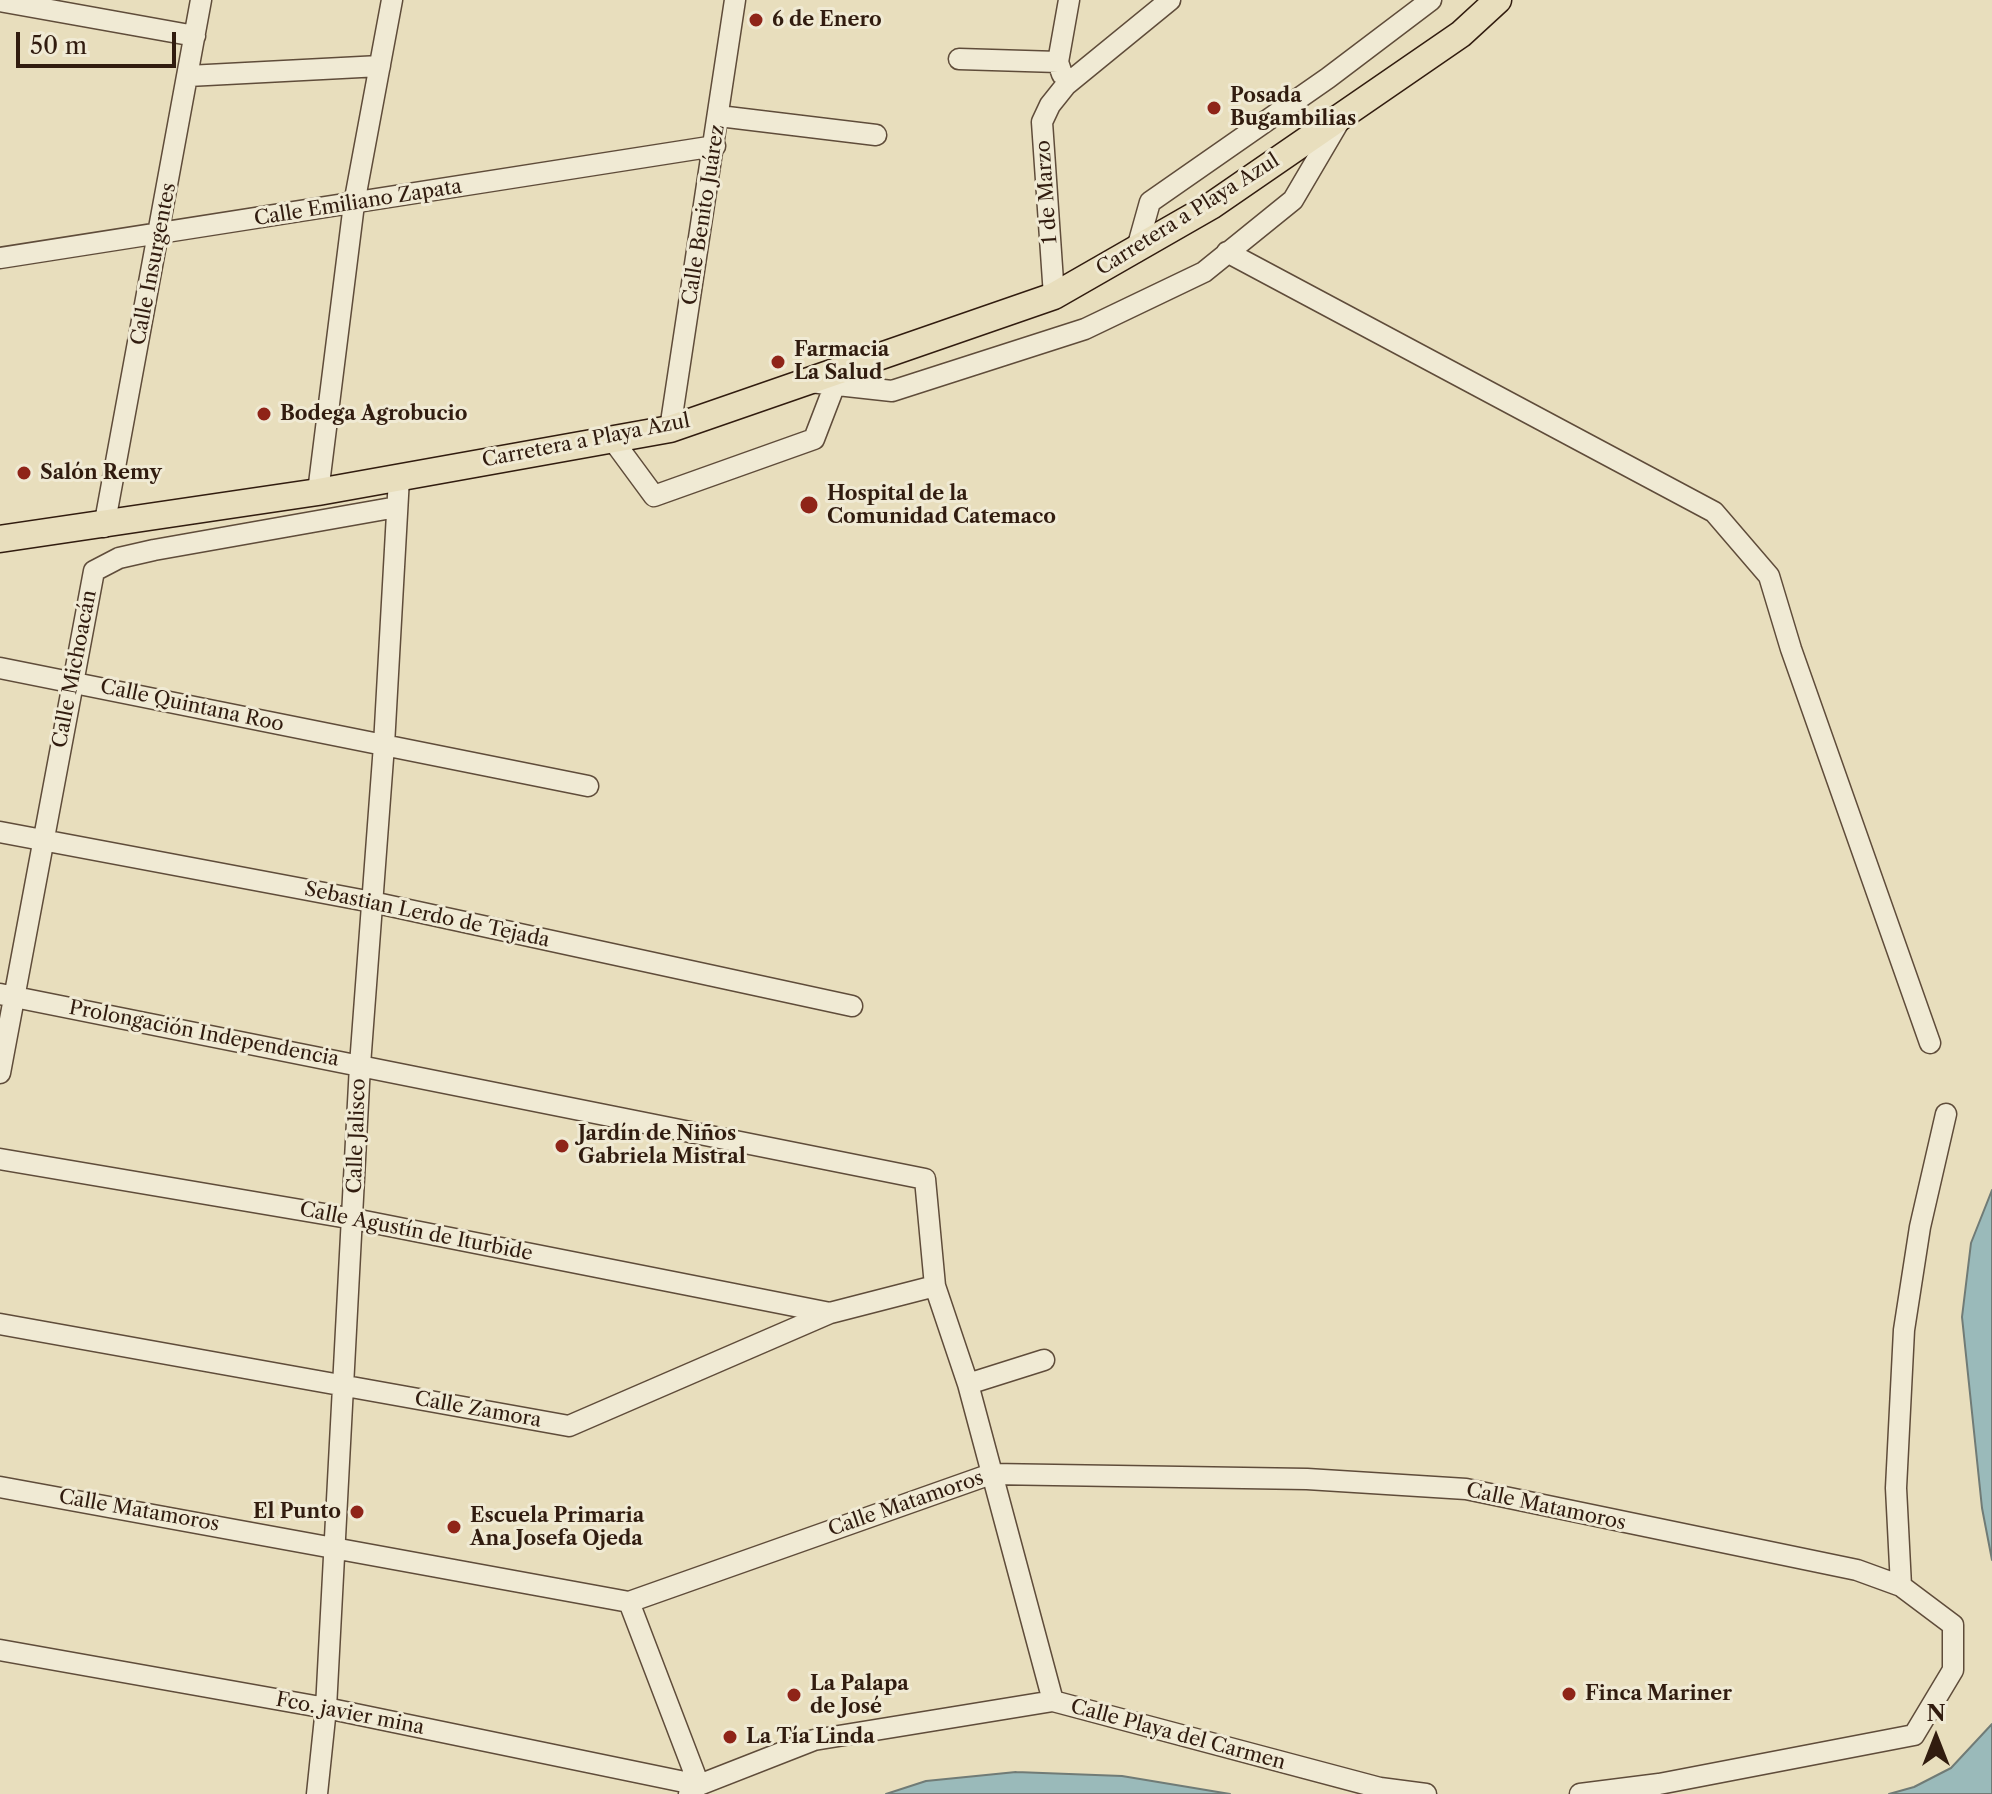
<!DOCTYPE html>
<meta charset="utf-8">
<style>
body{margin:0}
#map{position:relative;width:1992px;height:1794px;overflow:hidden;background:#e8debd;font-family:"Libre Caslon Text",serif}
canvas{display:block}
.north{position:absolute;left:1896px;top:1698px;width:80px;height:80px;-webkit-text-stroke:6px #f0ead4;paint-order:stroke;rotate:0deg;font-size:22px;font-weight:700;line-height:32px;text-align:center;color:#311c0f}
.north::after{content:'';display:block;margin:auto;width:28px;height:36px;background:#311c0f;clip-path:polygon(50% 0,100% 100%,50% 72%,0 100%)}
.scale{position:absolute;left:16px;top:32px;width:160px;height:36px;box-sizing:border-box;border:4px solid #311c0f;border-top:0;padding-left:10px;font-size:24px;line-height:28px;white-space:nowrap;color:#311c0f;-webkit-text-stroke:6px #f0ead4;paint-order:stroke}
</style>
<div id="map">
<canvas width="1992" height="1794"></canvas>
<div class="north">N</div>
<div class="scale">50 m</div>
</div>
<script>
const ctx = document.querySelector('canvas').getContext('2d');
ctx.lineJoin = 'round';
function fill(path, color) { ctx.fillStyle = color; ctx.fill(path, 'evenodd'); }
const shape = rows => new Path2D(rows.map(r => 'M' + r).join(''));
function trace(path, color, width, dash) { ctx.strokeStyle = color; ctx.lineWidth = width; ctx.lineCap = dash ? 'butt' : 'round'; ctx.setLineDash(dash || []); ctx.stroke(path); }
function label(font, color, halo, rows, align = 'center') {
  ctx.font = font + ' "Libre Caslon Text",serif'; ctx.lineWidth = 6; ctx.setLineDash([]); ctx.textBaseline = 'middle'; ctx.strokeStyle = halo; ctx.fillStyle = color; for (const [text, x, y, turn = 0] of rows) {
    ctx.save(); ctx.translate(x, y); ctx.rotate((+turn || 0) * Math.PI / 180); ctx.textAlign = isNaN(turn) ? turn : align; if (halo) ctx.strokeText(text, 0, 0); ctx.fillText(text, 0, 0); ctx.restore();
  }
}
const water = shape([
 [1992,1190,1992,1560,1982,1508,1962,1317,1971,1243,1992,1190],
 [1992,1724,1992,1794,1889,1794,1914,1787,1951,1768,1992,1724],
 [1016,1772,1122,1776,1230,1794,886,1794,926,1781,1016,1772]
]);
const minor = shape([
 [0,1,195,36],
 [959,59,1058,62],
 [1062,74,1058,62,1069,0],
 [188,76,380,66],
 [719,116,876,135],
 [1136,252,1150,202,1328,78,1431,0],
 [1227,252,1714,512,1769,576,1791,649,1930,1043],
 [0,258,715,146],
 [1054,296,1042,122,1050,105,1066,85,1170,0],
 [810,382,892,391,1085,329,1204,272,1293,200,1340,120],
 [670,429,735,0],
 [612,439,654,496,814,439,839,374],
 [318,492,354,204,392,0],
 [104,527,201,0],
 [0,668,588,786],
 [0,832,372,902,852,1006],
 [0,994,925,1179,935,1286,968,1384,1053,1701],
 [0,1073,94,571,119,558,154,550,397,507],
 [0,1159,354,1219,830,1313],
 [0,1324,569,1426,830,1313,935,1286],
 [968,1384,1044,1360],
 [0,1487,629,1602,991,1474,1307,1479,1466,1489,1857,1570,1901,1586,1953,1625,1953,1670,1914,1735,1659,1784,1580,1794],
 [1901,1586,1896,1488,1904,1330,1920,1227,1946,1114],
 [629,1602,699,1785],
 [0,1650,326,1708,699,1785],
 [317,1794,326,1708,360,1065,384,745,399,478],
 [689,1794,699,1785,814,1740,1053,1701,1380,1788,1426,1794]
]);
const major = shape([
 [0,539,318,492,670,429,1054,296,1211,206,1461,34,1498,0]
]);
const markers = [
 [756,20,8,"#8f2418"],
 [1214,108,8,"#8f2418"],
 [778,362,8,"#8f2418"],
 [264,414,8,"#8f2418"],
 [24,473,8,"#8f2418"],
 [809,505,10,"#8f2418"],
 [562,1146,8,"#8f2418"],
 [357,1512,8,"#8f2418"],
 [454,1527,8,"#8f2418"],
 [1569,1694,8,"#8f2418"],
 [794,1695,8,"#8f2418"],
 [730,1737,8,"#8f2418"]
];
const poiNames = [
 ["6 de Enero",772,20],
 ["Posada",1230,96],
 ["Bugambilias",1230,119],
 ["Farmacia",794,350],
 ["La Salud",794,373],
 ["Bodega Agrobucio",280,414],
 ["Salón Remy",40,473],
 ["Hospital de la",827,494],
 ["Comunidad Catemaco",827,517],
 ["Jardín de Niños",578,1134],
 ["Gabriela Mistral",578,1157],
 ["El Punto",341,1512,"right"],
 ["Escuela Primaria",470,1516],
 ["Ana Josefa Ojeda",470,1539],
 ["La Palapa",810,1684],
 ["de José",810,1707],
 ["Finca Mariner",1585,1694],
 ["La Tía Linda",746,1737]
];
const streetNames = [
 ["1 de Marzo",1047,192,-94],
 ["Calle Emiliano Zapata",358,203,-9],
 ["Calle Benito Juárez",704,215,-81],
 ["Carretera a Playa Azul",1188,215,-32],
 ["Calle Insurgentes",154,264,-79],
 ["Carretera a Playa Azul",586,441,-11],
 ["Calle Michoacán",75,669,-79],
 ["Calle Quintana Roo",192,706,12],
 ["Sebastian Lerdo de Tejada",427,915,12],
 ["Prolongación Independencia",204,1034,11],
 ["Calle Jalisco",357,1136,-88],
 ["Calle Agustín de Iturbide",416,1232,11],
 ["Calle Zamora",478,1410,10],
 ["Calle Matamoros",906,1504,-19],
 ["Calle Matamoros",1546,1507,12],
 ["Calle Matamoros",139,1511,10],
 ["Fco. javier mina",350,1714,11],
 ["Calle Playa del Carmen",1178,1735,15]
];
fill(water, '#9ababa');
trace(water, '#707b76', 2);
trace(minor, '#5f4c3a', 23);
trace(major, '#311c0f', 29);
trace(minor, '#f0ead4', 20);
trace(major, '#e8debd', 26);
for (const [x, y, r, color] of markers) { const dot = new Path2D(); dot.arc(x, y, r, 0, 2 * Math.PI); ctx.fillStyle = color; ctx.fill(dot); trace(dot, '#f0ead4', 3); }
label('bold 20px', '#311c0f', '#f0ead4', poiNames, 'left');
label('20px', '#311c0f', '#f0ead4', streetNames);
</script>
